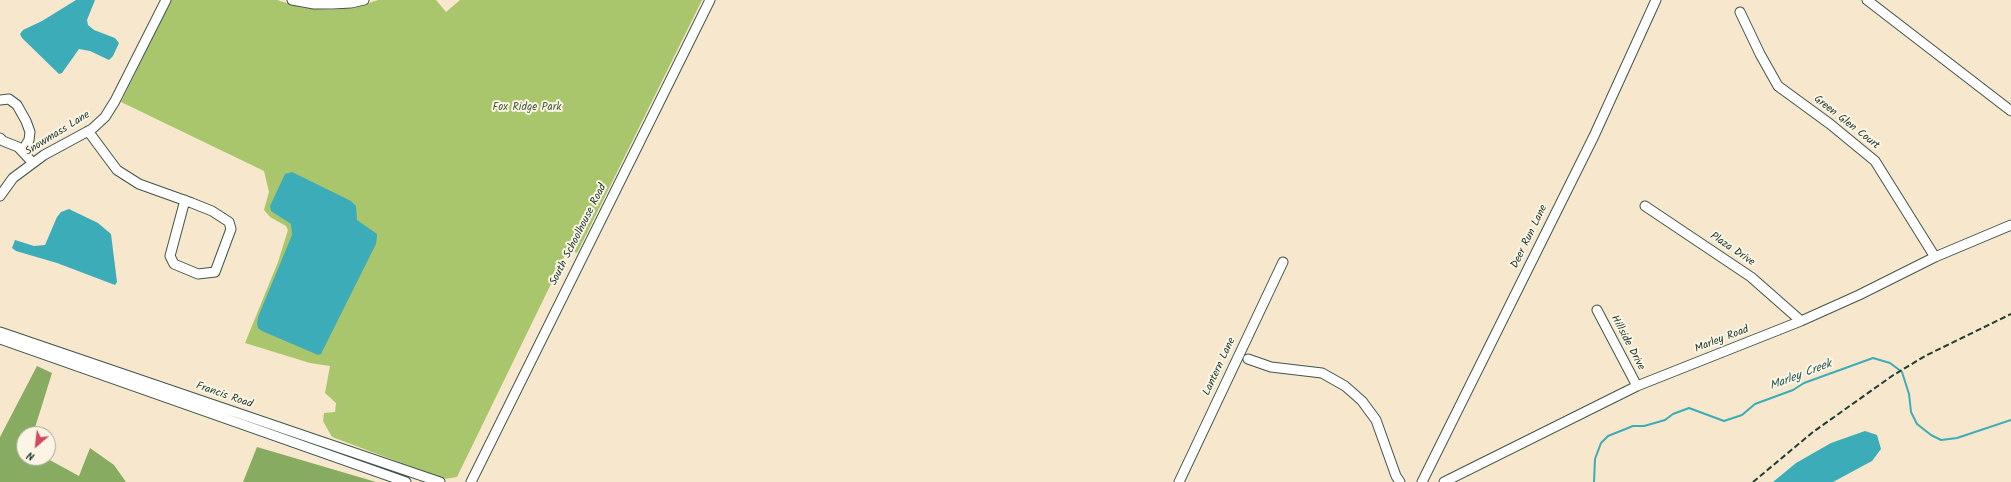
<!DOCTYPE html>
<style>
body{margin:0}
#map{position:relative;width:2011px;height:482px;overflow:hidden;background:#f6e7cd;font-family:Kalam,sans-serif}
canvas{display:block}
.north{position:absolute;left:16px;top:426px;width:40px;height:40px;box-sizing:border-box;background:#fcf5e5;border:1px solid #a4ab9e;border-radius:50%;rotate:208deg;font-size:11px;font-weight:700;line-height:16px;text-align:center;color:#1f3d34}
.north::after{content:'';display:block;margin:auto;width:14px;height:18px;background:#d1495b;clip-path:polygon(50% 0,100% 100%,50% 72%,0 100%)}
</style>
<div id="map">
<canvas width="2011" height="482"></canvas>
<div class="north">N</div>
</div>
<script>
const ctx = document.querySelector('canvas').getContext('2d');
ctx.lineJoin = 'round';
function fill(path, color) { ctx.fillStyle = color; ctx.fill(path, 'evenodd'); }
const shape = rows => new Path2D(rows.map(r => 'M' + r).join(''));
function trace(path, color, width, dash) { ctx.strokeStyle = color; ctx.lineWidth = width; ctx.lineCap = dash ? 'butt' : 'round'; ctx.setLineDash(dash || []); ctx.stroke(path); }
function label(font, color, halo, rows, align = 'center') {
  ctx.font = font + ' Kalam,sans-serif'; ctx.lineWidth = 4; ctx.setLineDash([]); ctx.textBaseline = 'middle'; ctx.strokeStyle = halo; ctx.fillStyle = color; for (const [text, x, y, turn = 0] of rows) {
    ctx.save(); ctx.translate(x, y); ctx.rotate((+turn || 0) * Math.PI / 180); ctx.textAlign = isNaN(turn) ? turn : align; if (halo) ctx.strokeText(text, 0, 0); ctx.fillText(text, 0, 0); ctx.restore();
  }
}
const green = shape([
 [171,0,277,0,303,8,330,10,354,8,378,0,436,0,446,12,460,0,702,0,577,253,568,249,457,477,444,479,332,437,323,421,324,413,335,412,336,403,325,393,330,366,310,363,245,343,278,262,288,230,286,226,270,217,264,210,269,192,264,171,121,102]
]);
const forest = shape([
 [37,366,52,373,33,434,24,434,24,458,46,458,79,476,90,448,114,465,126,482,0,482,0,437],
 [257,447,376,482,243,482]
]);
const water = shape([
 [76,0,95,0,87,20,88,25,94,30,115,38,119,43,113,56,109,60,90,51,79,49,62,73,59,74,22,38,20,34,23,30,42,21],
 [292,172,351,201,356,206,357,220,377,234,377,237,376,244,321,354,318,355,262,331,258,328,257,324,258,317,292,235,291,224,271,211,270,206,285,174],
 [69,209,98,223,111,234,117,282,115,285,57,263,16,251,12,248,15,240,34,246,45,245,57,217,61,212],
 [1865,431,1877,435,1881,449,1872,461,1833,482,1773,482,1796,463,1831,443]
]);
const stream = shape([
 [1594,482,1595,459,1601,443,1608,436,1633,426,1644,426,1665,420,1673,414,1689,408,1724,421,1742,415,1755,404,1793,390,1804,383,1873,358,1890,363,1902,372,1909,394,1911,412,1917,424,1931,435,1941,440,1957,438,2011,420]
]);
const minor = shape([
 [292,0,314,4,333,4,351,3,364,0],
 [1867,0,2011,111],
 [1740,12,1760,54,1778,86,1830,124,1875,161,1935,257],
 [0,100,9,99,17,105,26,121,30,132,29,140,22,151],
 [88,131,117,170,139,184,192,203,212,211,229,222,231,229,215,272,198,274,174,264,170,256,185,200],
 [0,138,3,141,18,147,33,163],
 [0,196,13,178,44,155,92,129,105,117,115,101,166,0],
 [1645,206,1751,277,1801,321],
 [1597,310,1637,386],
 [0,332,440,482],
 [0,339,406,482],
 [1248,359,1271,367,1322,373,1345,386,1362,401,1376,420,1396,476,1400,482],
 [471,482,710,0],
 [1179,482,1283,262],
 [1422,482,1594,136,1656,0],
 [1444,482,1637,386,1801,321,1859,295,1935,257,2011,225]
]);
const rail = shape([
 [1753,482,1813,432,1892,376,1925,356,2011,314]
]);
const parkNames = [
 ["Fox Ridge Park",527,108]
];
const streetNames = [
 ["Green Glen Court",1846,123,38],
 ["Snowmass Lane",58,134,-32],
 ["South Schoolhouse Road",579,235,-63],
 ["Deer Run Lane",1530,237,-64],
 ["Plaza Drive",1732,250,34],
 ["Marley Road",1722,340,-21],
 ["Hillside Drive",1627,343,62],
 ["Lantern Lane",1220,367,-65],
 ["Francis Road",224,396,19]
];
const waterNames = [
 ["Marley Creek",1801,376,-21]
];
fill(green, '#aac66d');
fill(forest, '#87ab60');
fill(water, '#3cadb8');
trace(stream, '#3cadb8', 2);
trace(minor, '#3f564b', 11);
trace(minor, '#fff', 9);
trace(rail, '#1f3d34', 2, [6, 3]);
label('11px', '#425f42', '#fcf5e5', parkNames);
label('11px', '#1f3d34', '#fcf5e5', streetNames);
label('italic 12px', '#285f5c', '#fcf5e5', waterNames);
</script>
